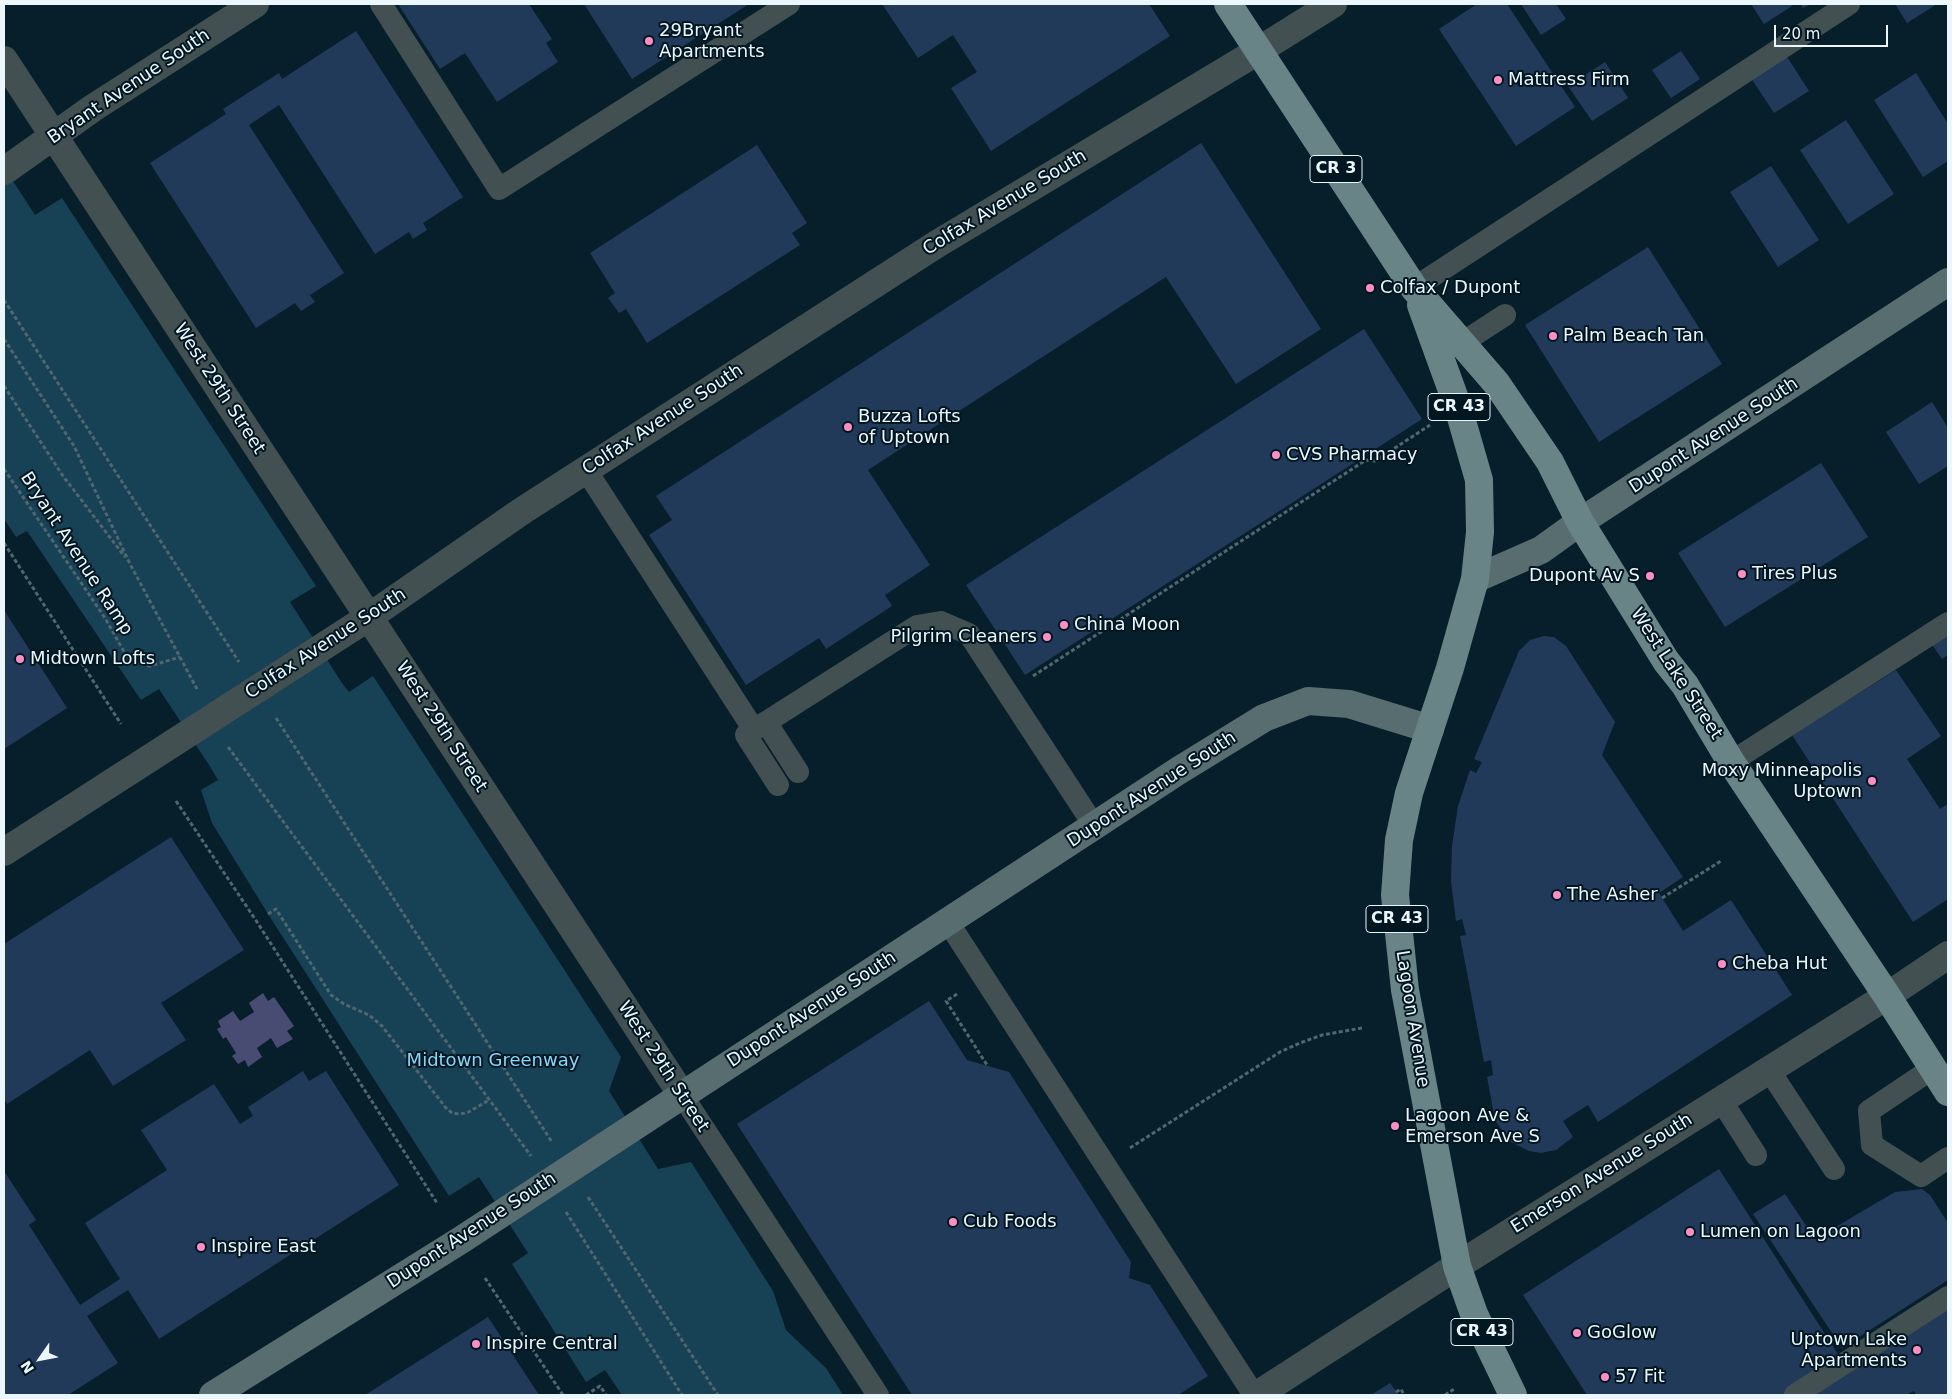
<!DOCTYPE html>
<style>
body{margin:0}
#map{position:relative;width:1952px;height:1399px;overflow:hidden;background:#061f2b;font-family:"DejaVu Sans",sans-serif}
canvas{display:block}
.frame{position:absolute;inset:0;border:5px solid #ebf7fd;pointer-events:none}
.north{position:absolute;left:15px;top:1334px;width:50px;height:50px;-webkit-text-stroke:4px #001621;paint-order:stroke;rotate:237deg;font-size:14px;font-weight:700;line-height:20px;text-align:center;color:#ebf7fd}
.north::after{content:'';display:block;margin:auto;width:18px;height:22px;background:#ebf7fd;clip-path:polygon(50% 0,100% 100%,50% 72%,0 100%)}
.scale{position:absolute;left:1774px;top:25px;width:114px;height:22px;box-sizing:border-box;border:2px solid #ebf7fd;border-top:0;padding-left:6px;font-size:15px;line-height:18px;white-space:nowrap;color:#ebf7fd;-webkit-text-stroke:4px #001621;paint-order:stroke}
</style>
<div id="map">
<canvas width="1952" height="1399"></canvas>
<div class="frame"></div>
<div class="north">N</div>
<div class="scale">20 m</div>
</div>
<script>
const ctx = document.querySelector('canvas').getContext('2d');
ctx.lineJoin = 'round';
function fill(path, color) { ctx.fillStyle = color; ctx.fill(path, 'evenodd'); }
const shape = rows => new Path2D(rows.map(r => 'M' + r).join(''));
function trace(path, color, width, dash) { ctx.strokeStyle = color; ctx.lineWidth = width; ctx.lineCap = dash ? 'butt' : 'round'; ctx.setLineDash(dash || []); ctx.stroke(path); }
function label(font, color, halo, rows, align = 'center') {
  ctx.font = font + ' "DejaVu Sans",sans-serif'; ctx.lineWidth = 4; ctx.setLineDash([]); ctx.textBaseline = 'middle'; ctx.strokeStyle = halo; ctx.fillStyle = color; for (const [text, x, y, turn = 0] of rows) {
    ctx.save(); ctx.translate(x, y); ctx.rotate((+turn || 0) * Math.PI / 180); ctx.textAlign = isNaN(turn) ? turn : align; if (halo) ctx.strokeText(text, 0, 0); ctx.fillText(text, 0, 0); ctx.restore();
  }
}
const green = shape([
 [4,167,35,215,62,198,316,586,290,602,342,683,349,692,373,676,621,1057,609,1091,658,1169,691,1162,773,1291,786,1330,826,1368,843,1395,622,1395,605,1370,586,1382,512,1264,528,1253,479,1177,449,1196,268,914,212,823,201,790,218,780,211,768,159,689,141,700,27,531,16,537,4,519]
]);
const water = shape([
 [263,993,268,1001,274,997,294,1026,287,1031,293,1039,277,1048,271,1038,257,1048,262,1057,248,1067,245,1060,238,1064,232,1056,236,1053,226,1037,223,1039,217,1029,221,1027,218,1021,233,1011,240,1021,254,1012,249,1003]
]);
const building = shape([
 [398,4,529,4,552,39,546,43,558,62,497,102,465,53,440,69],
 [584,4,749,4,632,79],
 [882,4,1149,4,1170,36,991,151,951,88,977,72,953,35,918,58],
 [1477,4,1507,4,1575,107,1516,146,1439,29],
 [1521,4,1556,4,1566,19,1541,35],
 [1751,4,1791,4,1792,6,1764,24],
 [1800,4,1811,4,1803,8],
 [1895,4,1937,4,1907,23],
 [356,31,463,197,423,223,427,230,413,239,409,232,375,254,279,105,249,125,344,273,310,295,315,302,301,311,295,303,256,328,150,163,226,114,223,109,279,73,282,79],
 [1681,51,1700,79,1671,98,1652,70],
 [1784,52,1809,91,1774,113,1749,75],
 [1605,62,1628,98,1592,121,1568,86],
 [1916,73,1948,124,1948,161,1923,177,1874,100],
 [1846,120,1894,194,1848,224,1800,150],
 [1201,143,1321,329,1236,384,1166,277,868,470,930,565,885,595,892,606,826,649,819,638,746,685,649,535,672,520,656,496],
 [757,145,807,223,792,233,800,245,647,343,626,309,619,313,608,298,615,293,590,253],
 [1771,166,1819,240,1778,267,1730,192],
 [1648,247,1722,364,1599,442,1525,325],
 [1364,329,1422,419,1025,675,966,585],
 [1932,402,1948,428,1948,466,1919,484,1886,432],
 [1821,463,1868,537,1725,627,1678,553],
 [4,610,67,708,4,749],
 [1948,626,1948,655,1942,659,1928,639],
 [1544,636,1554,637,1566,646,1615,722,1602,755,1683,877,1659,893,1683,931,1731,900,1792,995,1598,1122,1588,1105,1563,1121,1573,1137,1556,1150,1541,1153,1529,1151,1509,1141,1495,1120,1487,1077,1493,1075,1491,1060,1484,1062,1460,936,1466,935,1462,919,1456,921,1451,882,1452,846,1458,806,1470,770,1476,773,1482,762,1474,759,1519,651,1530,640],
 [1896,670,1941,736,1907,759,1940,809,1948,804,1948,899,1913,922,1792,735],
 [171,837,244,950,161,1003,186,1040,113,1086,90,1050,7,1104,4,1099,4,944],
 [929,1001,967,1060,1009,1072,1131,1262,1129,1278,1150,1285,1208,1376,1178,1395,912,1395,737,1124],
 [303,1071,309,1081,326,1071,399,1185,159,1339,128,1290,87,1316,118,1363,68,1395,4,1395,4,1171,36,1220,29,1225,80,1305,120,1279,85,1223,167,1170,141,1130,214,1084,240,1124,253,1116,248,1107],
 [1719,1169,1841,1359,1785,1395,1587,1395,1523,1295],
 [1922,1189,1930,1195,1948,1223,1948,1280,1842,1348,1753,1214,1785,1194,1815,1239,1895,1192],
 [1948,1309,1948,1395,1916,1395,1914,1391,1906,1395,1815,1395],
 [488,1317,539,1395,365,1395],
 [1390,1383,1399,1395,1371,1395]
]);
const path = shape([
 [4,300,239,662],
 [4,339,74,446,130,564,197,689],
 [4,386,63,476,125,557],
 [4,469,105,618,127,657,138,664,150,666,180,657],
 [4,543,121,724],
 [1033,676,1366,460,1375,461,1430,425],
 [276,718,552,1142],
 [228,747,531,1156],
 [176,801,257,922,437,1203],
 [1662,898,1721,861],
 [268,914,276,909,331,995,344,1004,369,1015,382,1026,446,1108,452,1113,459,1114,467,1113,489,1100],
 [957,994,946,1001,987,1065],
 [1130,1148,1280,1052,1300,1043,1322,1035,1362,1028],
 [588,1197,718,1395],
 [566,1212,682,1395],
 [485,1278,563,1395],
 [1396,1392,1401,1389,1404,1395],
 [586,1395,600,1386,606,1395],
 [1445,1395,1454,1389]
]);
const lane = shape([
 [381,4,499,189,789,4],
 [1414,288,1849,4],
 [1462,343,1505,315],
 [586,470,754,730],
 [766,722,798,772],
 [1731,762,1948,623],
 [778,785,746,735,917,626,941,622,969,634,1095,827],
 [948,922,1254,1395],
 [1933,1068,1869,1111,1872,1145,1921,1176,1948,1158],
 [1769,1070,1834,1169],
 [682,1095,878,1395],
 [1721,1100,1756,1155],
 [1795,1395,1948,1297]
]);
const street = shape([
 [4,60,682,1095],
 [4,171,93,108,255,4],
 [4,852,369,617,522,511,937,244,1258,51,1333,4],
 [1257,1395,1457,1266,1887,996,1948,955]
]);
const secondary = shape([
 [1475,579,1541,550,1580,522,1948,282],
 [213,1395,461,1240,1178,771,1264,718,1308,701,1349,704,1430,729]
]);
const primary = shape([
 [1228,4,1414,288,1497,384,1550,462,1580,522,1666,661,1685,685,1731,762,1887,996,1948,1092],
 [1421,305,1458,407,1479,480,1480,532,1475,579,1450,668,1409,793,1399,840,1395,895,1405,990,1457,1266,1474,1314,1513,1395]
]);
const markers = [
 [649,41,5,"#fc8fc2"],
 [1498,80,5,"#fc8fc2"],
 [1370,288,5,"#fc8fc2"],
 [1553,336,5,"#fc8fc2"],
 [848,427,5,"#fc8fc2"],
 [1276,455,5,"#fc8fc2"],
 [1742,574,5,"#fc8fc2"],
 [1650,576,5,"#fc8fc2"],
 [1064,625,5,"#fc8fc2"],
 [1047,637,5,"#fc8fc2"],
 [20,659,5,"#fc8fc2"],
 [1872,781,5,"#fc8fc2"],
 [1557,895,5,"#fc8fc2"],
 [1722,964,5,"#fc8fc2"],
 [1395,1126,5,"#fc8fc2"],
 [953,1222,5,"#fc8fc2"],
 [1690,1232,5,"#fc8fc2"],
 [201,1247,5,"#fc8fc2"],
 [1577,1333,5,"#fc8fc2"],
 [476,1344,5,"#fc8fc2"],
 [1917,1350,5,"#fc8fc2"],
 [1605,1377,5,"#fc8fc2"]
];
const shields = [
 [1336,169,52],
 [1459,407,62],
 [1397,919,62],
 [1482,1332,62]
];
const shieldNames = [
 ["CR 3",1336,169],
 ["CR 43",1459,407],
 ["CR 43",1397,919],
 ["CR 43",1482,1332]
];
const poiNames = [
 ["29Bryant",659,31],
 ["Apartments",659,52],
 ["Mattress Firm",1508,80],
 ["Colfax / Dupont",1380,288],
 ["Palm Beach Tan",1563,336],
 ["Buzza Lofts",858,417],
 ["of Uptown",858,438],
 ["CVS Pharmacy",1286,455],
 ["Tires Plus",1752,574],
 ["Dupont Av S",1640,576,"right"],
 ["China Moon",1074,625],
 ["Pilgrim Cleaners",1037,637,"right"],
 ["Midtown Lofts",30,659],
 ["Moxy Minneapolis",1862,771,"right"],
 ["Uptown",1862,792,"right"],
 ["The Asher",1567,895],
 ["Cheba Hut",1732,964],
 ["Lagoon Ave &",1405,1116],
 ["Emerson Ave S",1405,1137],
 ["Cub Foods",963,1222],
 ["Lumen on Lagoon",1700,1232],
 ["Inspire East",211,1247],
 ["GoGlow",1587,1333],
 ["Uptown Lake",1907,1340,"right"],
 ["Apartments",1907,1361,"right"],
 ["Inspire Central",486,1344],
 ["57 Fit",1615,1377]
];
const streetNames = [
 ["Bryant Avenue South",129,87,-34],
 ["Colfax Avenue South",1005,203,-31],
 ["West 29th Street",219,389,57],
 ["Colfax Avenue South",663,420,-33],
 ["Dupont Avenue South",1714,436,-33],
 ["Bryant Avenue Ramp",76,554,57],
 ["Colfax Avenue South",326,644,-33],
 ["West Lake Street",1676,674,57],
 ["West 29th Street",441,727,57],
 ["Dupont Avenue South",1152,790,-33],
 ["Dupont Avenue South",812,1010,-33],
 ["Lagoon Avenue",1412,1019,81],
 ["West 29th Street",663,1067,57],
 ["Emerson Avenue South",1602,1174,-32],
 ["Dupont Avenue South",472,1231,-33]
];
const parkNames = [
 ["Midtown Greenway",493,1061]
];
fill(green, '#174154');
fill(water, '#484c72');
fill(building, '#223a59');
trace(path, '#516670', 3, [4, 2.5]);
trace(lane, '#435052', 22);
trace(street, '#435052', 28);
trace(secondary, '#586d70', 28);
trace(primary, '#688487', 28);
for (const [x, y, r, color] of markers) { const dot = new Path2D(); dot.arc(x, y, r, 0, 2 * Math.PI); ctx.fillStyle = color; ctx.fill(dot); trace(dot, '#001621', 2); }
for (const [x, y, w] of shields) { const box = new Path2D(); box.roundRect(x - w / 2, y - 13.5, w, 27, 4); ctx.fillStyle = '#001621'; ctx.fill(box); trace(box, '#ebf7fd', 1); }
label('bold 16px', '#ebf7fd', null, shieldNames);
label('18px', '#ebf7fd', '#001621', poiNames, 'left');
label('18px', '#ebf7fd', '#001621', streetNames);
label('18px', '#89d6fb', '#001621', parkNames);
</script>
